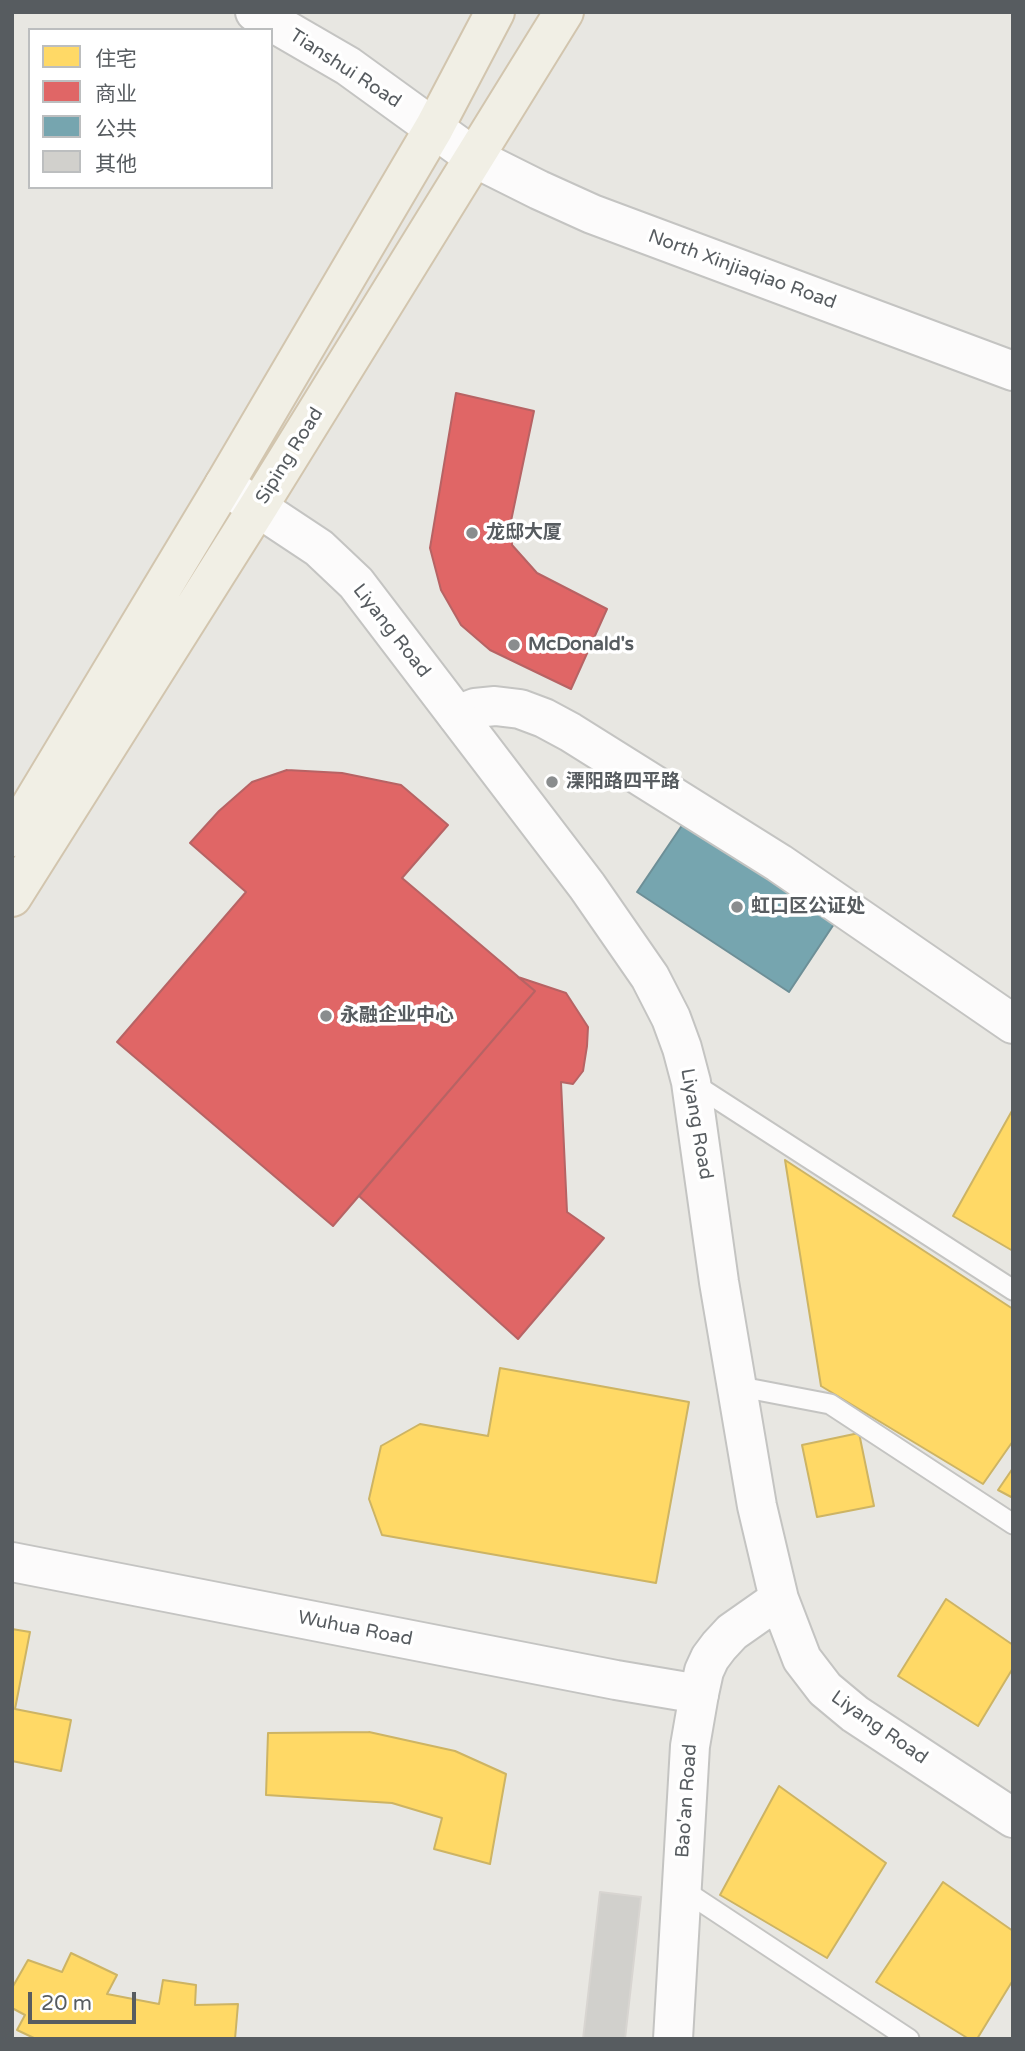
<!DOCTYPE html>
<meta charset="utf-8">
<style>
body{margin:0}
#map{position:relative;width:1025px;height:2051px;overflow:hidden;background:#e8e7e2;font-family:"Varela Round","Noto Sans SC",sans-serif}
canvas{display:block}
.frame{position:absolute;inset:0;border:14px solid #575c60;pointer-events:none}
.legend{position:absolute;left:28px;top:28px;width:245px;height:161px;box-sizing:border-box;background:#fff;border:2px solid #bcbebf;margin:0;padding:9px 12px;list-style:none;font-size:21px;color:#575c60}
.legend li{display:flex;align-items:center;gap:14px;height:35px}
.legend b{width:35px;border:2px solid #bcbebf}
.scale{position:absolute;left:28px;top:1992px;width:108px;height:32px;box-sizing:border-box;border:4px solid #575c60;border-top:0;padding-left:9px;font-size:21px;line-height:24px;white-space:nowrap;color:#575c60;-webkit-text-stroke:5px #fff;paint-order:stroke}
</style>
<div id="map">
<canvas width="1025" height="2051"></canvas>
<div class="frame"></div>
<ul class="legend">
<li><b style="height:19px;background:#ffd966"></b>住宅</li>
<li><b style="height:19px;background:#e06666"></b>商业</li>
<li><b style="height:19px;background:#76a5af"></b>公共</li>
<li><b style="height:19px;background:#d1d0cc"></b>其他</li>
</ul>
<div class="scale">20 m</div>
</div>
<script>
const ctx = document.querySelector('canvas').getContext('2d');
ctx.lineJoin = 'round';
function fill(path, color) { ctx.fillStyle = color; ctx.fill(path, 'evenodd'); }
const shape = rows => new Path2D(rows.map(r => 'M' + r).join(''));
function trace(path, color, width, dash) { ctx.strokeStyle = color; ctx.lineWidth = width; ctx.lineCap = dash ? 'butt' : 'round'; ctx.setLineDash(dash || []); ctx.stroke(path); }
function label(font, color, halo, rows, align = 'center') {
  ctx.font = font + ' "Varela Round","Noto Sans SC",sans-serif'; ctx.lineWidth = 7; ctx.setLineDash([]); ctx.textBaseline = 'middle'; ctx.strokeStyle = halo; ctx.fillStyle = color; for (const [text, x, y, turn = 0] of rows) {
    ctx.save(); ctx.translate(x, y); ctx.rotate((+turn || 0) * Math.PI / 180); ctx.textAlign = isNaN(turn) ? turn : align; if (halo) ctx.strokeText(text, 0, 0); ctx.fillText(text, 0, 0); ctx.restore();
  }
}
const homes = shape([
 [1013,1109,1013,1251,953,1216,1013,1109],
 [785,1160,1013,1309,1013,1441,983,1484,821,1386,785,1160],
 [500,1368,689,1402,656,1583,382,1535,369,1499,381,1446,420,1424,488,1436,500,1368],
 [859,1433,874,1506,817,1517,802,1445,859,1433],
 [1013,1468,1013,1498,998,1490,1013,1468],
 [946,1599,1013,1645,1013,1668,978,1726,898,1676,946,1599],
 [12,1629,30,1632,15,1709,71,1720,61,1771,12,1761,12,1629],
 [369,1732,455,1751,506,1774,490,1864,434,1849,442,1818,392,1803,266,1795,268,1733,369,1732],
 [779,1786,886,1863,827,1958,720,1895,779,1786],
 [943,1882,1013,1931,1013,1980,977,2039,969,2039,876,1982,943,1882],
 [71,1953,117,1975,107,1994,159,2004,163,1980,196,1985,195,2005,238,2004,235,2039,36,2039,17,2030,25,2015,12,2008,12,1988,28,1960,62,1972,71,1953]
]);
const shops = shape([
 [456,393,534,411,511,521,512,545,537,573,607,609,571,689,490,650,461,625,441,590,430,548,456,393],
 [287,770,342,773,401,785,448,825,402,878,535,991,333,1226,117,1042,246,892,190,843,219,811,252,782,287,770],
 [518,977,566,993,588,1027,587,1046,583,1071,573,1084,561,1082,567,1212,604,1238,518,1339,359,1196,535,991,518,977]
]);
const public = shape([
 [685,821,836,921,789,992,637,892,685,821]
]);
const building = shape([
 [600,1892,641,1897,625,2039,583,2039,600,1892]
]);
const service = shape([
 [691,1082,1013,1290],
 [736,1386,830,1404,1013,1524],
 [682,1889,909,2039]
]);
const minor = shape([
 [255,12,348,66,475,158,539,190,592,214,1013,371],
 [457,715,475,708,495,706,520,709,544,718,570,732,779,863,1013,1024],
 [673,2039,690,1746,699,1694]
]);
const tertiary = shape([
 [224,485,319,548,356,583,587,886,650,977,671,1018,682,1048,691,1082,719,1282,757,1506,779,1599,802,1659,825,1689,855,1714,1013,1818],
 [12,1562,616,1680,699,1694,704,1671,710,1658,719,1646,732,1632,779,1599]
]);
const primary = shape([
 [12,837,224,485,434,128,495,12],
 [12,897,258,507,564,12]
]);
const markers = [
 [472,533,7,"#8a8d8e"],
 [514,645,7,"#8a8d8e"],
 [552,782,7,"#8a8d8e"],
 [737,907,7,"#8a8d8e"],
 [326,1016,7,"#8a8d8e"]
];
const streetNames = [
 ["Tianshui Road",345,69,33],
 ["North Xinjiaqiao Road",742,270,20],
 ["Siping Road",290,456,-58],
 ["Liyang Road",391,631,52],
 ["Liyang Road",696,1124,80],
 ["Wuhua Road",355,1629,11],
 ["Liyang Road",879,1728,35],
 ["Bao'an Road",687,1801,-86]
];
const poiNames = [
 ["龙邸大厦",486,533],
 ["McDonald's",528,645],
 ["溧阳路四平路",566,782],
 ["虹口区公证处",751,907],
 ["永融企业中心",340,1016]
];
fill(homes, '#ffd966');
trace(homes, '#cdb464', 2);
fill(shops, '#e06666');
trace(shops, '#b76364', 2);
fill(public, '#76a5af');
trace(public, '#6d8f97', 2);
fill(building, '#d1d0cc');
trace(building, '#d8d5d1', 2);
trace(service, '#c4c4c2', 23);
trace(minor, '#c4c4c2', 42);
trace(tertiary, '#c4c4c2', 42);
trace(primary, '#d2c5ae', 42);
trace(service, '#fcfbfb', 19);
trace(minor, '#fcfbfb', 38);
trace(tertiary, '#fcfbfb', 38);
trace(primary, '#f1efe5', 38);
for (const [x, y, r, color] of markers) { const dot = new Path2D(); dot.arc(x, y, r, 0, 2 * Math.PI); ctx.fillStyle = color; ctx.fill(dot); trace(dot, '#fff', 2.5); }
label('19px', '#575c60', '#fff', streetNames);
label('bold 19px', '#575c60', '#fff', poiNames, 'left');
</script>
